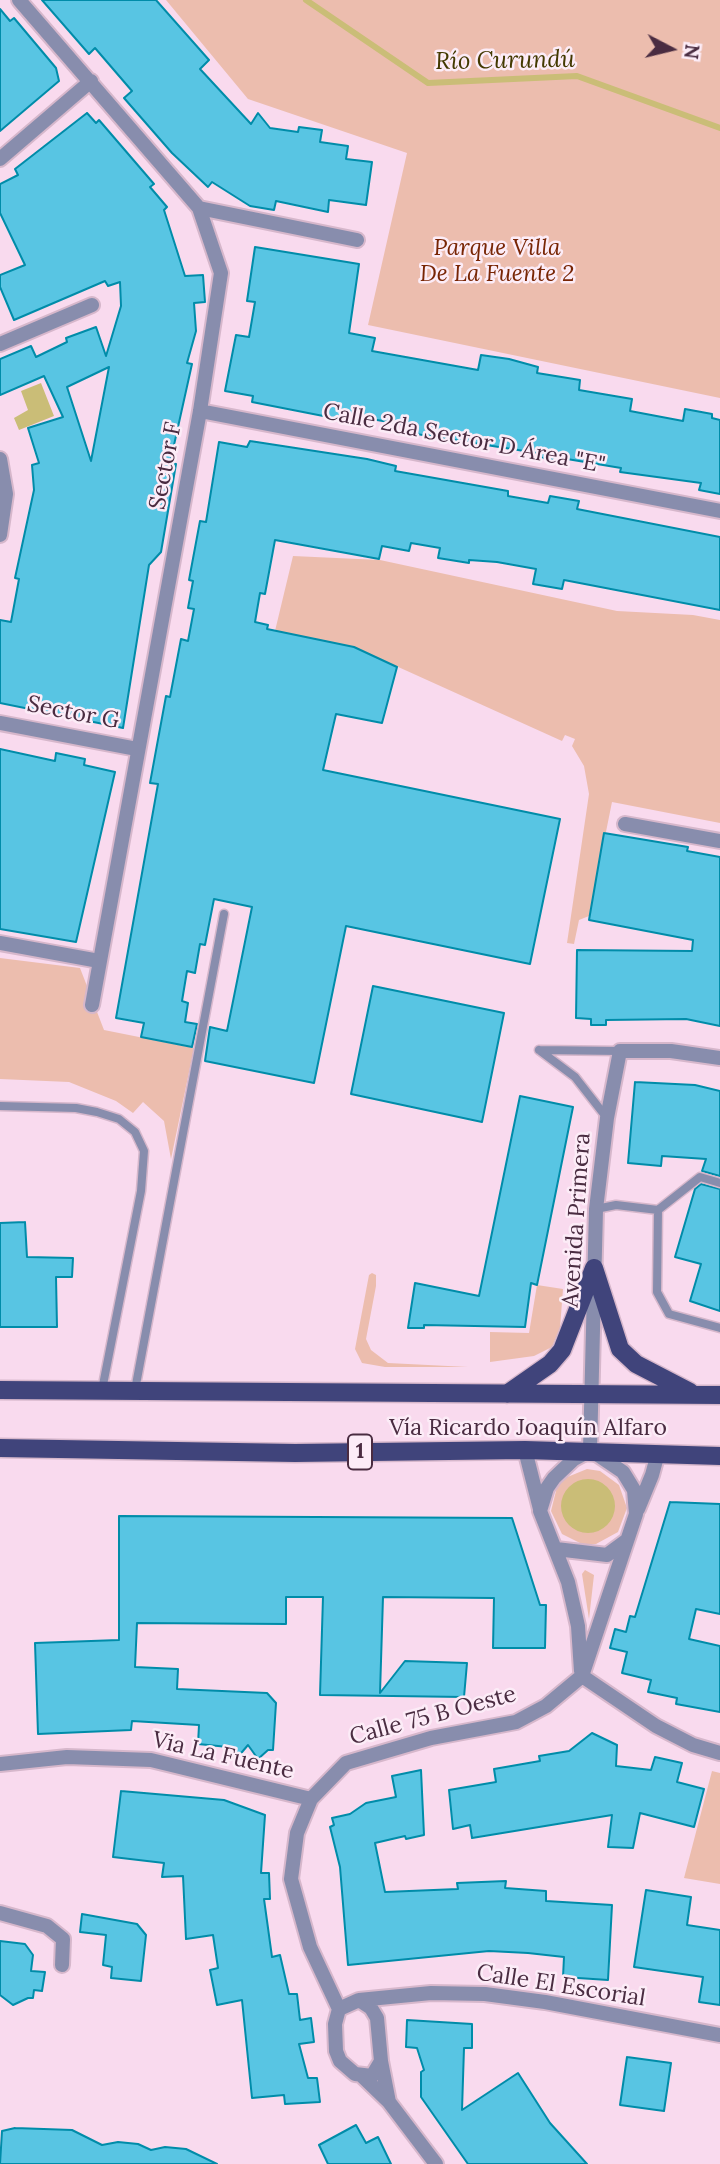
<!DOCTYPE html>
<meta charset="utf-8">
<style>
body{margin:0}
#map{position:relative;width:720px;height:2164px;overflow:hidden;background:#f9daee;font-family:Lora,serif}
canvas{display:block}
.north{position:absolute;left:636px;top:14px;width:70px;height:70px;-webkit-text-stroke:5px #fcecf7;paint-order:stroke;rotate:97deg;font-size:19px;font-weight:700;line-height:28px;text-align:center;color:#4a2c41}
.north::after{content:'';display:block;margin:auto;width:24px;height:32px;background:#4a2c41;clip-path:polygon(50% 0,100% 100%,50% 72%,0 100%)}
</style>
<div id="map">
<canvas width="720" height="2164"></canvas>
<div class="north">N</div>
</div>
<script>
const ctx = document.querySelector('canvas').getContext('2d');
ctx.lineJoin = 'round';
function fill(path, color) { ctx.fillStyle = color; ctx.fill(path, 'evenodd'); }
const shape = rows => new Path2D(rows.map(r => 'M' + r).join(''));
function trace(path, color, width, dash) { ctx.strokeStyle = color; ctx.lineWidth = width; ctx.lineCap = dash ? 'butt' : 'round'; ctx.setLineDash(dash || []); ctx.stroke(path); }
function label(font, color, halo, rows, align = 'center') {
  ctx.font = font + ' Lora,serif'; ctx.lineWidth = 5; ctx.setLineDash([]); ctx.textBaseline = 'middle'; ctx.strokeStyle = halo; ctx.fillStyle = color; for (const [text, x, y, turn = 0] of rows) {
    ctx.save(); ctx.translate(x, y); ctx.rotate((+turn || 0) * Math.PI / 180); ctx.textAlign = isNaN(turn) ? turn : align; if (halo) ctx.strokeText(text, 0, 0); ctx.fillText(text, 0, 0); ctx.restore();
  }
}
const green = shape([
 [166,0,720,0,720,398,368,325,407,153,248,99],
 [293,556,380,560,617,611,693,615,720,620,720,823,612,802,589,916,579,920,574,944,567,943,589,794,584,766,572,746,575,739,565,735,562,741,354,647,275,631],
 [0,958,80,968,104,1030,194,1048,171,1159,164,1121,143,1102,133,1113,116,1101,69,1082,0,1079],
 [372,1273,376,1275,376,1286,366,1339,371,1350,388,1363,468,1367,385,1367,362,1363,355,1349,369,1275],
 [537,1285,563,1289,560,1328,552,1347,534,1356,490,1362,490,1332,529,1333],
 [587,1469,600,1471,619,1485,627,1508,618,1532,596,1544,584,1545,562,1534,551,1511,557,1487,565,1478],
 [585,1570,594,1575,589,1619,582,1574],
 [712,1771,720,1773,720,1884,684,1878]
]);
const water = shape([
 [41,383,54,416,19,430,14,418,28,410,21,391],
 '561 1506a27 27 0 1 1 54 0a27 27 0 1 1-54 0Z'
]);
const stream = shape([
 [306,0,428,83,577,76,720,128]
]);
const building = shape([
 [42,0,156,0,209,60,200,69,251,124,258,113,270,128,298,132,299,127,322,130,320,142,348,146,346,159,372,162,366,205,329,200,328,212,276,201,274,210,250,206,212,182,208,187,172,153,124,98,132,91,95,48,89,54,42,0],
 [0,9,10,21,14,18,56,68,59,81,0,131,0,9],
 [87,113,96,123,99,120,154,184,150,187,167,207,164,210,185,276,203,275,205,302,194,303,196,331,187,363,192,364,170,463,176,464,161,552,149,565,123,728,0,703,0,620,11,622,19,579,15,578,34,490,32,465,39,463,28,428,63,417,44,376,0,395,0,359,31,346,36,357,67,342,66,338,96,327,106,356,121,306,120,282,108,286,105,281,14,320,0,287,0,275,25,265,0,213,0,184,18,175,15,169,87,113],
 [109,367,91,461,67,387,109,367],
 [255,247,359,264,349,333,375,338,372,351,478,370,481,355,509,359,538,367,537,373,580,380,579,390,632,399,630,411,683,421,685,409,712,414,712,418,720,420,720,494,699,490,701,483,620,472,621,468,567,459,567,462,537,457,537,453,410,433,411,426,360,417,359,423,308,413,252,402,253,396,225,391,236,335,249,337,255,302,247,301,255,247],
 [250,441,367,459,396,466,395,471,508,491,508,496,548,503,550,496,579,501,577,509,720,537,720,610,564,580,562,589,533,584,536,569,497,562,469,560,469,563,438,558,440,548,411,543,409,551,382,546,379,559,275,540,265,594,260,593,255,622,268,625,267,629,354,647,397,667,382,723,336,714,323,770,560,819,530,964,346,926,314,1083,205,1061,210,1027,227,1031,252,907,214,899,205,945,200,944,195,973,187,971,182,1001,188,1003,185,1022,197,1024,192,1047,141,1037,144,1023,116,1018,158,784,150,783,166,696,170,697,181,639,188,641,194,609,188,608,193,581,189,580,200,521,206,522,219,442,247,447,250,441],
 [0,749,55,761,56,753,85,759,84,765,115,772,76,942,0,929,0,749],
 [604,833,688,847,687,851,720,857,720,1026,686,1019,606,1020,606,1025,591,1025,591,1019,576,1018,577,950,692,951,693,940,589,920,604,833],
 [373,986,504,1013,482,1122,351,1094,373,986],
 [635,1082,695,1085,720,1091,720,1176,702,1171,706,1159,662,1156,661,1166,628,1163,635,1082],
 [520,1096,573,1107,537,1285,531,1283,525,1327,424,1325,424,1328,408,1328,415,1283,479,1296,520,1096],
 [701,1184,720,1189,720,1311,690,1301,701,1264,675,1257,695,1189,701,1184],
 [25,1222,27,1257,73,1258,72,1277,56,1277,57,1327,0,1327,0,1223,25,1222],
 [670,1502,720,1504,720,1614,696,1609,689,1639,720,1646,720,1712,676,1704,677,1698,648,1692,651,1680,622,1673,627,1652,610,1648,615,1629,626,1632,630,1616,635,1617,670,1502],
 [119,1516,512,1518,540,1605,546,1605,545,1648,493,1648,494,1598,383,1597,380,1693,405,1661,467,1663,464,1697,320,1695,323,1597,286,1597,286,1624,137,1623,135,1667,178,1669,177,1689,267,1693,276,1703,273,1750,268,1750,258,1759,248,1745,237,1758,228,1747,198,1744,199,1725,132,1721,131,1730,38,1734,35,1643,119,1640,119,1516],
 [592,1733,617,1745,616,1766,651,1770,655,1757,682,1763,677,1782,704,1789,694,1827,640,1813,633,1848,608,1847,612,1815,472,1838,470,1825,453,1829,449,1790,496,1782,494,1769,540,1761,539,1756,569,1751,592,1733],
 [421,1770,424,1835,406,1839,405,1836,375,1843,385,1892,458,1889,457,1883,506,1881,505,1888,546,1891,546,1901,612,1905,608,1980,563,1977,564,1957,528,1953,489,1951,348,1965,340,1867,330,1827,334,1825,332,1818,350,1814,366,1803,396,1797,392,1776,421,1770],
 [121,1791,224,1800,265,1815,261,1873,269,1873,270,1899,264,1899,272,1957,280,1955,289,1994,297,1994,300,2020,311,2018,314,2042,299,2044,308,2078,317,2078,320,2102,285,2104,284,2095,252,2098,242,2000,217,2005,210,1970,218,1968,213,1935,186,1939,183,1876,162,1877,164,1863,113,1857,121,1791],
 [646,1890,691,1897,687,1925,720,1930,720,2005,699,2002,703,1977,634,1967,646,1890],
 [82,1914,137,1924,146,1935,141,1981,111,1978,112,1967,103,1965,106,1935,80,1932,82,1914],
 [0,1941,25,1944,33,1955,31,1971,45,1972,42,1991,34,1990,33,1998,28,1998,13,2005,0,1995,0,1941],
 [407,2020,472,2024,472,2048,464,2048,462,2110,518,2073,550,2123,587,2164,468,2164,421,2097,421,2072,424,2070,417,2048,406,2047,407,2020],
 [627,2057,671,2063,664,2111,620,2105,627,2057],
 [356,2125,366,2143,378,2137,391,2164,328,2164,319,2145,356,2125],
 [15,2128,72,2130,102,2145,118,2142,138,2144,151,2150,165,2147,186,2149,217,2164,0,2164,2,2131,15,2128]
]);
const service = shape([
 [539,1050,575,1077,607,1118],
 [539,1050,620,1051],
 [0,1106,76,1108,97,1112,119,1119,135,1132,144,1151,141,1191,102,1390],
 [596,1209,616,1205,658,1210,657,1292,669,1314,720,1328],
 [658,1210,700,1177,720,1183],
 [135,1390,224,914]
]);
const minor = shape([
 [19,0,199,208,221,273,200,411,92,1005],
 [0,159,91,81],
 [199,208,357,240],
 [0,344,92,305],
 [200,411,720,511],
 [0,459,6,494,0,535],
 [0,723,137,749],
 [625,824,720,841],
 [0,943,99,961],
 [525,1450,540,1509],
 [590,1450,596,1209,607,1118,620,1051,671,1051,720,1058],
 [638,1509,652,1475,658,1453],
 [556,1549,607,1555,626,1541],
 [581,1671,578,1626,568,1582,540,1511,547,1488,554,1478,574,1459,587,1452],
 [582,1676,636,1514,634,1490,623,1472,595,1453],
 [582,1676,656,1726,693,1745,720,1753],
 [0,1764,67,1757,151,1760,311,1799],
 [0,1913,47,1926,63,1939,62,1965],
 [359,2000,431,1993,485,1994,545,2002,720,2035],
 [359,2000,371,2008,377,2018,381,2061,372,2076,355,2074,340,2061,336,2051,335,2024,339,2009,359,2000],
 [339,2009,310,1947,291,1879,297,1833,311,1799,346,1763,431,1738,516,1722,546,1706,582,1676],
 [381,2061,389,2102],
 [362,2076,389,2102,436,2164]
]);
const primary = shape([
 [594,1268,620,1349,636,1364,690,1392],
 [0,1390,720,1395],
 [507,1394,550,1364,562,1350,594,1268],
 [0,1448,295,1453,525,1450,720,1456]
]);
const shields = [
 [360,1452,24]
];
const shieldNames = [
 ["1",360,1452]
];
const parkNames = [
 ["Parque Villa",497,248],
 ["De La Fuente 2",497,274]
];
const streetNames = [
 ["Calle 2da Sector D Área \"E\"",464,439,11],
 ["Sector F",166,466,-79],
 ["Sector G",73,713,11],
 ["Avenida Primera",577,1220,-86],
 ["Vía Ricardo Joaquín Alfaro",528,1428],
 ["Calle 75 B Oeste",433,1716,-15],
 ["Via La Fuente",223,1756,13],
 ["Calle El Escorial",561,1986,9]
];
const waterNames = [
 ["Río Curundú",505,61,-1]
];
fill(green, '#ecbdae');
fill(water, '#cabd77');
trace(stream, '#cabd77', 6);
fill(building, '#58c5e3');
trace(building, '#008ca9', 2);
trace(service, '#d6b7cb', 11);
trace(minor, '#d6b7cb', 18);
trace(primary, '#d6b7cb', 21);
trace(service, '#888dad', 8);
trace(minor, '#888dad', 14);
trace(primary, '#40447b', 18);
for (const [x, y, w] of shields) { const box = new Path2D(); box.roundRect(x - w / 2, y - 17.5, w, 35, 5); ctx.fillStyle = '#fcecf7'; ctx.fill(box); trace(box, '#4a2c41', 2); }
label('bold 21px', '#4a2c41', null, shieldNames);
label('italic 23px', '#782504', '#fcecf7', parkNames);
label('23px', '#4a2c41', '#fcecf7', streetNames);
label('italic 24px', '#433900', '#fcecf7', waterNames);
</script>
